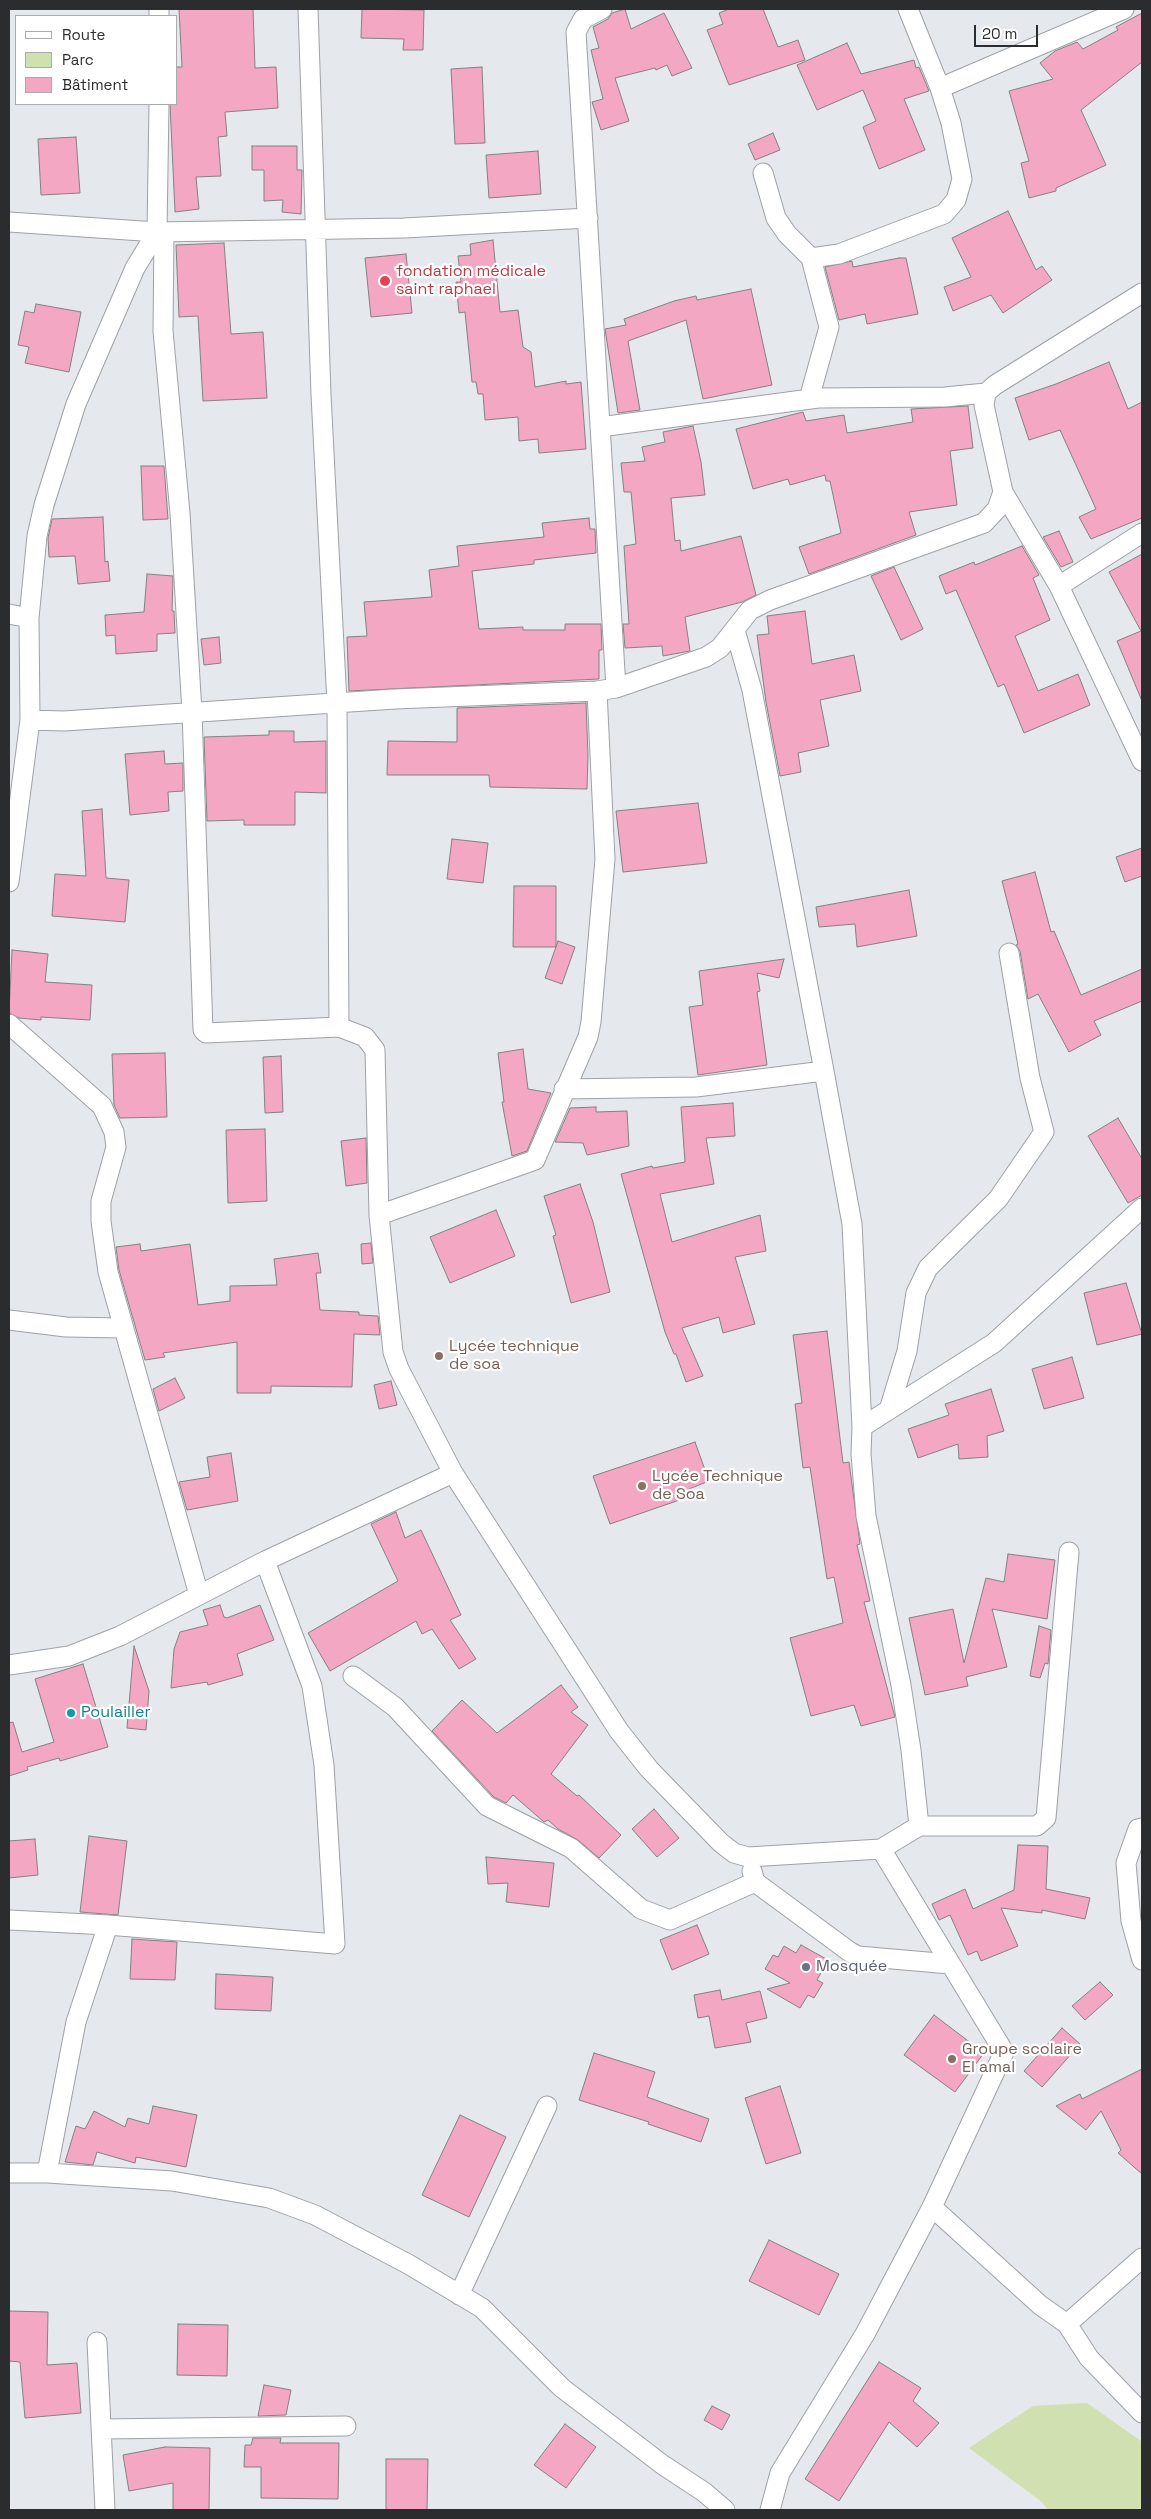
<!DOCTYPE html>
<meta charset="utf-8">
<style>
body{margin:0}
#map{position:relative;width:1151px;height:2519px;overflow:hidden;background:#e5e8ec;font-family:"Space Grotesk",sans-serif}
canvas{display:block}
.frame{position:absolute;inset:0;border:10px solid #2b2c2d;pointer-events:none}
.legend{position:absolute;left:15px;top:15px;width:162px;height:90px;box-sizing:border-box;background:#fff;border:1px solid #aaabab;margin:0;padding:6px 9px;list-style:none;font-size:15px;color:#2b2c2d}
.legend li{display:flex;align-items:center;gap:10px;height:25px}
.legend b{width:25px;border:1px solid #aaabab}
.scale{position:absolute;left:974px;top:25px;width:64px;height:22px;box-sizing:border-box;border:2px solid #2b2c2d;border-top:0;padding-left:6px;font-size:15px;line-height:18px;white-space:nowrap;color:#2b2c2d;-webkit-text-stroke:4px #fff;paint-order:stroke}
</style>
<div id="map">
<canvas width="1151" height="2519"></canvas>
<div class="frame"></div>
<ul class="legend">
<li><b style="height:6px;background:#fff"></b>Route</li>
<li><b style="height:14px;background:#d0e0b1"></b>Parc</li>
<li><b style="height:14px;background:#f3a7c2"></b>Bâtiment</li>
</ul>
<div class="scale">20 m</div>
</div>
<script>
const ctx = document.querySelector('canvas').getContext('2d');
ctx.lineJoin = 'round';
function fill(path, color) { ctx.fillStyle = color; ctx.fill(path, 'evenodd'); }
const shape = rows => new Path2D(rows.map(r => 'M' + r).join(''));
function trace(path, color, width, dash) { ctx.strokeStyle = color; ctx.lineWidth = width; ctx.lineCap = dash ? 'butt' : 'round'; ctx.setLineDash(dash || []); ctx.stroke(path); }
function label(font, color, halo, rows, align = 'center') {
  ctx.font = font + ' "Space Grotesk",sans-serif'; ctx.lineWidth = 4.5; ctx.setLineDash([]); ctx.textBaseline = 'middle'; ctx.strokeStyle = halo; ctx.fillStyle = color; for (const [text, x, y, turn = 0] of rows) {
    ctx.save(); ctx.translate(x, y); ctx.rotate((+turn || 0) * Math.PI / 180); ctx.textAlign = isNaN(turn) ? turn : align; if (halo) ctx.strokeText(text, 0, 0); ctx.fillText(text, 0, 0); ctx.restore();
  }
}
const green = shape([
 [1087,2403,1141,2441,1142,2510,1048,2510,1042,2502,969,2448,1033,2406]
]);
const building = shape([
 [179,9,253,9,255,68,276,67,278,108,225,112,227,136,218,137,221,176,196,177,199,209,175,212,170,104,176,104,176,67,182,67,179,9],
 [362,9,424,10,423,50,403,50,404,39,361,38,362,9],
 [625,9,631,29,664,13,692,68,672,76,667,65,656,70,655,68,615,78,629,121,601,130,592,102,603,99,591,50,599,48,593,27,608,19,612,13,625,9],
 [729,9,763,9,778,47,798,40,805,60,729,85,707,30,723,24,719,13,729,9],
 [1142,13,1142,62,1081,110,1106,165,1056,188,1056,191,1029,198,1021,163,1029,161,1009,91,1053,79,1040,63,1055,51,1077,42,1083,49,1118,30,1116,27,1142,13],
 [847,43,861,74,914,60,916,68,919,67,929,91,904,99,925,150,879,169,863,127,876,121,863,90,817,110,797,65,847,43],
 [482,67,485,143,455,144,451,69,482,67],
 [773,133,780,150,755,160,748,144,773,133],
 [76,137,80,193,41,195,38,139,76,137],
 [252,146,297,146,297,170,302,170,301,214,282,212,283,200,264,201,264,170,252,170,252,146],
 [538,151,541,194,489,198,486,155,538,151],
 [1008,211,1036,270,1042,266,1052,280,1003,313,991,295,953,311,944,287,971,277,952,238,1008,211],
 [493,240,500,312,518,310,523,347,531,352,535,387,566,381,566,384,581,382,586,449,539,453,538,439,519,441,518,417,485,420,483,394,478,394,476,382,472,382,465,312,459,313,456,282,461,282,458,256,471,255,470,244,493,240],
 [224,243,231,334,263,332,267,398,203,401,198,316,179,317,176,245,224,243],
 [406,254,412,313,371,317,365,258,406,254],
 [899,258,906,258,918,314,867,324,865,314,839,320,825,267,852,261,853,267,899,258],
 [751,289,772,385,703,399,686,320,628,341,640,410,618,413,605,329,626,325,624,319,674,301,696,296,697,300,751,289],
 [36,304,81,312,69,372,25,363,29,347,18,345,25,311,34,313,36,304],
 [1109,362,1128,409,1142,402,1142,518,1091,539,1079,517,1096,509,1060,430,1029,440,1015,398,1056,384,1109,362],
 [968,406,973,448,950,451,957,505,909,512,916,535,809,574,799,547,841,533,830,481,826,481,825,475,790,485,788,479,753,489,736,429,803,412,806,421,844,415,847,433,913,422,911,409,968,406],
 [693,426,701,462,705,495,671,498,675,541,680,540,681,551,741,536,756,595,742,602,685,617,690,651,663,656,662,646,625,648,623,624,629,624,624,546,636,544,631,492,624,492,621,463,645,461,642,447,665,442,663,432,693,426],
 [141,466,164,466,168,519,143,520,141,466],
 [103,517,105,562,108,561,110,581,78,584,75,556,49,557,48,538,52,519,103,517],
 [589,518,590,529,595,529,596,553,534,560,534,564,472,571,479,629,523,627,523,630,565,630,565,624,601,624,602,650,599,650,599,679,349,691,347,637,367,636,364,602,432,597,429,570,459,566,457,546,544,537,542,523,589,518],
 [1059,531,1073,562,1061,567,1043,537,1059,531],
 [1022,546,1039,575,1033,578,1050,620,1015,636,1038,691,1078,674,1090,705,1024,733,1004,684,998,687,956,590,946,594,939,576,974,562,975,565,1022,546],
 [1142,554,1142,701,1117,641,1141,631,1109,572,1142,554],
 [894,567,923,629,901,640,871,576,894,567],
 [147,574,173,576,172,611,174,611,175,633,157,634,157,651,116,654,115,635,106,636,105,615,144,612,147,574],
 [805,611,812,664,854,655,861,691,820,700,829,746,798,753,801,772,780,776,766,702,757,635,769,634,767,616,805,611],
 [219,637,221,663,204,665,201,639,219,637],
 [586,703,588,756,587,789,490,787,489,775,387,775,388,741,457,742,457,708,586,703],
 [269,731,294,731,294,742,326,741,326,793,295,792,295,825,244,825,244,820,207,821,204,737,269,735,269,731],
 [164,751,165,764,183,763,183,791,168,792,169,811,130,815,125,754,164,751],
 [698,803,707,863,623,872,616,811,698,803],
 [102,809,106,878,129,880,125,922,52,916,55,874,86,876,82,811,102,809],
 [452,839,488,843,483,883,447,879,452,839],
 [1142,848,1142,876,1125,882,1116,857,1142,848],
 [1035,872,1051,932,1054,931,1081,995,1142,969,1142,1001,1094,1021,1101,1035,1069,1052,1038,994,1028,999,1020,951,1016,945,1018,944,1002,881,1035,872],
 [514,886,556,886,556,947,513,947,514,886],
 [909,890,917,936,857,947,855,924,819,927,816,907,909,890],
 [558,941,575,947,562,984,545,978,558,941],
 [12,950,48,954,45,982,92,985,90,1020,41,1017,41,1020,19,1018,9,1013,12,950],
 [784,959,779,978,757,973,760,991,757,992,767,1065,698,1075,689,1007,703,1005,699,971,784,959],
 [523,1049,528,1089,551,1093,527,1151,512,1156,502,1102,504,1102,498,1053,523,1049],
 [165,1053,167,1117,120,1118,114,1105,112,1054,165,1053],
 [281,1056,283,1112,265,1113,263,1057,281,1056],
 [733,1103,735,1136,706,1138,714,1184,660,1194,672,1242,760,1215,766,1251,735,1257,755,1324,723,1333,719,1317,682,1328,703,1376,686,1382,676,1354,674,1354,665,1332,621,1174,652,1166,653,1168,685,1162,681,1107,733,1103],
 [596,1107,596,1112,627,1111,629,1146,587,1155,583,1143,555,1142,570,1108,596,1107],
 [1118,1118,1142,1159,1142,1195,1128,1203,1088,1136,1118,1118],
 [265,1129,267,1201,228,1203,226,1130,265,1129],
 [366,1138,367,1183,346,1186,341,1141,366,1138],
 [580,1184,593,1222,610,1292,571,1303,553,1236,556,1235,544,1196,580,1184],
 [496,1210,515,1256,450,1283,430,1237,496,1210],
 [371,1243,373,1263,362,1264,361,1244,371,1243],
 [140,1244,141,1251,190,1244,198,1305,230,1301,230,1286,277,1285,274,1259,318,1253,321,1273,316,1273,320,1310,359,1312,359,1315,378,1316,380,1335,354,1334,352,1387,271,1386,271,1393,237,1393,237,1342,163,1353,165,1357,145,1360,119,1270,116,1247,140,1244],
 [1126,1283,1142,1334,1097,1345,1084,1293,1126,1283],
 [827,1331,843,1463,849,1462,860,1544,857,1545,870,1601,864,1602,895,1717,861,1726,854,1705,811,1716,790,1638,843,1623,834,1577,827,1579,810,1467,803,1468,795,1404,802,1403,793,1335,827,1331],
 [1072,1357,1084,1398,1044,1409,1032,1369,1072,1357],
 [175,1378,185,1398,159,1411,153,1389,175,1378],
 [391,1381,397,1405,379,1409,374,1385,391,1381],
 [991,1389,1004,1431,987,1436,988,1457,959,1459,958,1444,918,1458,908,1429,949,1415,945,1404,991,1389],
 [695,1442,709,1481,689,1489,691,1496,610,1524,593,1476,695,1442],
 [231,1453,238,1501,187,1510,179,1482,210,1477,207,1457,231,1453],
 [396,1512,405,1538,421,1530,461,1615,450,1620,476,1659,459,1669,432,1629,422,1634,416,1621,330,1671,308,1633,398,1581,371,1524,396,1512],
 [1008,1554,1055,1560,1047,1619,992,1609,1007,1667,966,1677,968,1686,925,1695,909,1618,953,1609,964,1663,986,1578,1004,1582,1008,1554],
 [220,1605,224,1617,227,1618,260,1605,274,1640,237,1654,243,1675,208,1685,207,1682,171,1688,174,1649,180,1632,208,1625,203,1610,220,1605],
 [1039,1626,1051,1630,1048,1664,1045,1663,1040,1678,1030,1676,1039,1626],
 [134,1646,149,1691,146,1730,127,1728,134,1646],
 [83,1664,108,1747,60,1761,59,1758,27,1767,28,1770,9,1776,9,1723,13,1722,22,1752,54,1742,35,1679,83,1664],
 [561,1685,578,1707,571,1712,588,1725,551,1774,577,1796,579,1795,621,1835,599,1858,578,1840,558,1829,548,1820,544,1822,513,1795,506,1803,494,1797,432,1731,462,1700,497,1733,561,1685],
 [654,1809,679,1838,657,1857,632,1829,654,1809],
 [89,1836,127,1841,118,1915,80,1912,89,1836],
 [35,1839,38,1875,9,1878,9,1841,35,1839],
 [1018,1845,1048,1846,1046,1889,1090,1898,1085,1919,1042,1910,1042,1913,1001,1908,1018,1946,981,1961,977,1951,968,1955,950,1915,939,1920,932,1904,965,1889,973,1909,1014,1890,1018,1845],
 [486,1857,554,1863,549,1907,506,1902,508,1883,488,1884,486,1857],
 [697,1925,709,1954,672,1970,660,1940,697,1925],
 [132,1939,177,1942,175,1980,130,1979,132,1939],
 [801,1945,828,1960,817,1980,823,1983,814,1998,808,1995,800,2008,767,1989,790,1983,765,1969,773,1955,778,1957,784,1946,796,1953,801,1945],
 [216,1974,273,1977,271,2011,215,2009,216,1974],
 [1100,1982,1113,1995,1085,2020,1072,2006,1100,1982],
 [720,1990,722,2000,760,1991,767,2018,746,2023,751,2042,715,2048,709,2016,698,2018,694,1995,720,1990],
 [934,2015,984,2053,955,2092,904,2055,934,2015],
 [1062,2028,1080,2044,1042,2087,1024,2071,1062,2028],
 [594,2053,655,2072,647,2097,709,2119,701,2142,648,2124,649,2122,579,2100,594,2053],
 [1142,2069,1142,2174,1118,2153,1121,2150,1101,2111,1086,2130,1056,2106,1080,2094,1082,2099,1142,2069],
 [780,2086,801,2153,766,2164,745,2098,780,2086],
 [153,2106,197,2115,186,2167,136,2157,135,2163,97,2152,93,2165,65,2162,76,2126,85,2129,94,2111,125,2127,128,2118,149,2124,153,2106],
 [460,2115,506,2137,469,2217,422,2195,460,2115],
 [769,2240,839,2274,819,2315,749,2281,769,2240],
 [9,2311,48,2312,47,2365,77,2363,81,2413,25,2418,20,2362,9,2361,9,2311],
 [178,2324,228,2325,227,2376,177,2375,178,2324],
 [879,2362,921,2388,913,2401,939,2423,917,2447,889,2422,839,2501,805,2479,879,2362],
 [264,2385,291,2390,286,2415,258,2416,264,2385],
 [712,2406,730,2415,722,2430,704,2420,712,2406],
 [565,2424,596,2447,566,2488,534,2465,565,2424],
 [253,2438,281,2438,280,2443,339,2443,338,2499,261,2498,261,2467,244,2467,245,2445,251,2445,253,2438],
 [165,2447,210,2448,209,2510,173,2510,173,2483,129,2491,123,2455,165,2447],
 [386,2459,428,2459,427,2510,386,2510,386,2459]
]);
const minor = shape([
 [308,9,321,395,337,703,339,1027,365,1037,375,1050,379,1215,393,1352,399,1369,453,1473,619,1731,649,1769,721,1843,734,1853,748,1857,881,1849,919,1826,911,1750,901,1685,866,1516,861,1454,862,1427,852,1224,824,1071],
 [159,16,159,9],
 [940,88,1124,9],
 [763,173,776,218,787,234,811,258,829,327,809,399],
 [588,218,404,228,157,232,135,268,76,404,44,505,37,536,29,618,30,720,64,721,395,699,597,691],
 [9,222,157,232,159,104],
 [164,232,163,331,180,513,192,712,203,1030,206,1033,339,1027],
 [811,258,839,254,944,214,956,200,962,179,951,123,940,88,908,9],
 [600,427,818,398,945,397,986,393],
 [1003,492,1059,586],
 [1142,533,1059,586,1142,761],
 [9,614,29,618],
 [616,688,706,657,720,648,750,610,770,600,984,523,997,509,1003,492,984,405,986,393,995,385,1142,293],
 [9,882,30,720],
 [9,1024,102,1106,114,1132,116,1147,101,1201,101,1221,108,1272,199,1595],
 [564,1089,696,1087,824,1071,752,690,735,630],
 [379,1215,535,1160,588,1037,591,1022,605,859,597,691,616,688,576,32,583,19,602,9],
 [9,1320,66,1327,122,1328],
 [889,1410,907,1351,916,1293,928,1268,998,1199,1044,1132,1030,1078,1009,953],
 [862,1427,994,1343,1142,1208],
 [9,1665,69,1656,120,1636,265,1561,453,1473],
 [353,1676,395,1707,487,1806,571,1848,641,1909,670,1920,755,1882],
 [919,1826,1037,1826,1046,1818,1069,1552],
 [1142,1828,1138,1829,1126,1863,1131,1921,1142,1960],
 [752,1871,755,1882,850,1952,858,1956,950,1964],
 [9,1920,108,1925,335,1944,324,1765,312,1686,265,1561],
 [9,2173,47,2173,172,2181,269,2198,315,2215,408,2264,482,2308,562,2388,663,2465,704,2492,725,2510],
 [47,2173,76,2022,108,1925],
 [932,2207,1040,2305,1067,2324,1089,2358,1142,2413],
 [459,2295,547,2106],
 [1067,2324,1142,2258],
 [97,2342,105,2510],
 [101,2429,346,2426],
 [770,2510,780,2473,865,2334,932,2207,1004,2052,881,1849]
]);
const markers = [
 [385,281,6,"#e0444e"],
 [439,1356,5,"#8d6e63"],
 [642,1486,5,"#8d6e63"],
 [71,1713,5,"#0f9aa8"],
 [806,1967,5,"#6b7280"],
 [952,2059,5,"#8d6e63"]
];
const healthNames = [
 ["fondation médicale",396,272],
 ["saint raphael",396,290]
];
const educationNames = [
 ["Lycée technique",449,1347],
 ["de soa",449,1365],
 ["Lycée Technique",652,1477],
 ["de Soa",652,1495],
 ["Groupe scolaire",962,2050],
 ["El amal",962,2068]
];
const cultureNames = [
 ["Poulailler",81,1713]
];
const worshipNames = [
 ["Mosquée",816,1967]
];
fill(green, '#d0e0b1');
fill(building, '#f3a7c2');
trace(building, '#858081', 1);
trace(minor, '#9ea1a5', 21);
trace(minor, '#fff', 19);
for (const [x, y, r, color] of markers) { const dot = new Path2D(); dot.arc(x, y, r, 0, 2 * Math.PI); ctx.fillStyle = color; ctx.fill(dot); trace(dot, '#fff', 2); }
label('16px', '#be3a42', '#fff', healthNames, 'left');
label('16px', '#785e54', '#fff', educationNames, 'left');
label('16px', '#0d838f', '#fff', cultureNames, 'left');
label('16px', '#5b616d', '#fff', worshipNames, 'left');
</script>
